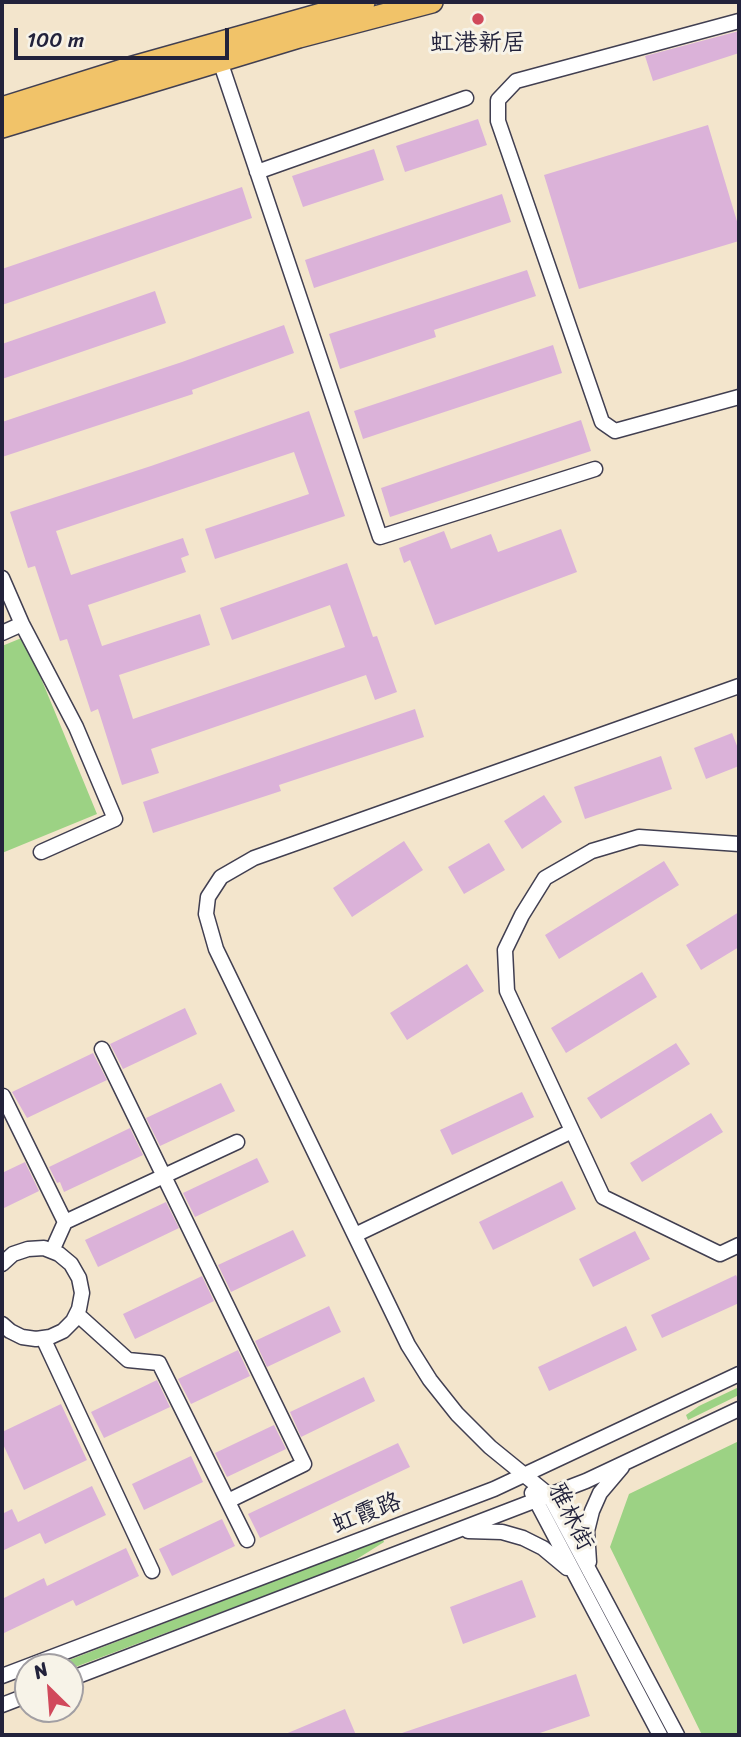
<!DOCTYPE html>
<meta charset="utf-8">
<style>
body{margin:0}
#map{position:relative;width:741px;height:1737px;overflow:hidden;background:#f3e5cc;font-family:Sriracha,sans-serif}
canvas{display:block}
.frame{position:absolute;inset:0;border:4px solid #22223b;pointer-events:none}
.north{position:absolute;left:14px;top:1653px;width:70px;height:70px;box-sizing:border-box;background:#f7f3e8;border:2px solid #a29fa3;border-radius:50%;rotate:335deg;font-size:19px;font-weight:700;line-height:28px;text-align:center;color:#22223b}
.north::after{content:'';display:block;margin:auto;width:24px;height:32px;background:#d1495b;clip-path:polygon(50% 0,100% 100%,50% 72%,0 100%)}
.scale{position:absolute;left:14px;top:28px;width:215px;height:32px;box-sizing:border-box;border:4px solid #22223b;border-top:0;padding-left:9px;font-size:21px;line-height:24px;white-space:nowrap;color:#22223b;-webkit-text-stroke:5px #f7f3e8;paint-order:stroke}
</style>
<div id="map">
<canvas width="741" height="1737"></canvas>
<div class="frame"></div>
<div class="north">N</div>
<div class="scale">100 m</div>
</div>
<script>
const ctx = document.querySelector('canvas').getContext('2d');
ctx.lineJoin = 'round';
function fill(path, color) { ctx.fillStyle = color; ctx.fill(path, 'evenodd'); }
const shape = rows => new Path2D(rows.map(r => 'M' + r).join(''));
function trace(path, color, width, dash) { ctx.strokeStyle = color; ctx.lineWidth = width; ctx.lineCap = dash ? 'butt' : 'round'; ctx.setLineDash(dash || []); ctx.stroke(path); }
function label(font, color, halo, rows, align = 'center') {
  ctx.font = font + ' Sriracha,"LXGW WenKai TC",sans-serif'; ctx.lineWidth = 6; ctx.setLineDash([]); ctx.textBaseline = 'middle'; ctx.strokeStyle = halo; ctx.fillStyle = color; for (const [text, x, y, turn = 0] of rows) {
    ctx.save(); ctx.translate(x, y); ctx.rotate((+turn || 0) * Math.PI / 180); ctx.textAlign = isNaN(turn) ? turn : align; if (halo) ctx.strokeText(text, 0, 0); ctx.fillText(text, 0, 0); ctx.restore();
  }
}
const green = shape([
 [24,637,97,814,2,853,2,646],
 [739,1387,739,1395,688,1420,686,1415,699,1406],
 [739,1441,739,1735,702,1735,610,1547,629,1494],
 [383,1539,384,1542,349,1564,70,1669,51,1667]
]);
const building = shape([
 [739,31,739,53,653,81,645,56],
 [478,119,487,145,405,172,396,146],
 [708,125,739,228,739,241,579,289,544,175],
 [374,149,384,180,303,207,292,176],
 [242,187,252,218,2,305,2,269],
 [502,194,511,222,314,288,305,260],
 [527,270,536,296,434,330,436,337,340,369,329,334],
 [155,291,166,323,2,379,2,344],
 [284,325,294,353,192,390,193,394,2,457,2,422,182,362],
 [553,345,562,373,363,439,354,411],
 [309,411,345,516,215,559,205,529,309,494,294,452,56,531,71,575,183,538,189,555,181,558,186,572,88,605,102,646,200,614,210,645,119,675,133,719,345,647,330,605,232,640,220,608,347,563,373,637,377,636,397,692,375,700,366,675,151,749,159,773,122,785,98,709,91,712,67,639,60,641,35,566,28,568,10,512,151,466],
 [581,420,591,451,390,517,381,488],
 [561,529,577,572,435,625,410,560,404,563,399,548,444,531,451,549,491,534,498,552],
 [415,709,424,737,279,785,281,791,153,833,143,802],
 [732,733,739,751,739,766,706,779,694,748],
 [661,756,672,789,585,819,574,787],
 [544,795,562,822,522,849,504,821],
 [404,841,423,870,352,917,333,888],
 [489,843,505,870,464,894,448,867],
 [664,861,679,885,559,959,545,935],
 [739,912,739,947,701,970,686,945],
 [467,964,484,991,407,1040,390,1013],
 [642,972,657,997,566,1053,551,1028],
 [185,1008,197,1034,123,1069,110,1044],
 [676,1043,690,1064,601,1119,587,1098],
 [93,1053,107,1080,27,1118,12,1092],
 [221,1083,235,1111,160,1146,146,1118],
 [522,1092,534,1117,452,1155,440,1130],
 [711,1113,723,1132,642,1182,630,1163],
 [130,1128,143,1155,64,1192,60,1182,57,1183,49,1167],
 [257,1158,269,1182,195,1217,183,1193],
 [25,1162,39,1191,2,1209,2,1173],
 [562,1181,576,1209,493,1250,479,1222],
 [166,1202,179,1228,98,1267,85,1240],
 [293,1230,306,1256,231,1292,218,1265],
 [635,1231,650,1259,593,1287,579,1259],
 [736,1275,739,1281,739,1303,662,1338,651,1315],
 [202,1276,214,1301,135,1339,123,1314],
 [329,1306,341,1332,267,1367,255,1341],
 [626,1326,637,1350,549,1391,538,1367],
 [238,1350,250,1376,191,1404,178,1379],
 [364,1377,375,1401,301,1437,290,1412],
 [157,1380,170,1407,104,1438,91,1412],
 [61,1404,87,1460,24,1490,2,1442,2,1432],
 [274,1425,286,1449,227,1477,215,1453],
 [398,1443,410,1467,260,1538,248,1514],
 [191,1456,203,1482,144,1510,132,1484],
 [92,1486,106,1515,45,1544,40,1533,2,1551,2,1514,12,1509,18,1522],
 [222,1519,235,1546,172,1576,159,1549],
 [126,1548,139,1576,76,1606,73,1600,2,1634,2,1599,44,1578,47,1586],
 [522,1580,536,1617,463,1644,450,1607],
 [576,1674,590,1716,534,1735,403,1735,402,1733],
 [345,1709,356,1735,283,1735]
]);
const minor = shape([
 [739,21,516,81,498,100,498,121,602,422,615,431,739,397],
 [218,55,380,537,595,469],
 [257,172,466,98],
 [2,578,22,624,76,727,115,819,41,852],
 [2,633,22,624],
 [739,844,639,837,592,851,545,878,522,915,505,950,507,991,603,1197,720,1254,739,1245],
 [102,1049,304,1464,228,1501],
 [3,1096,65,1222],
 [355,1235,572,1131],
 [52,1251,65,1222,237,1142],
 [2,1264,13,1254,28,1249,44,1248,59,1254,71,1264,79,1278,82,1293,79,1309,73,1321,63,1331,50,1337,36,1339,22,1337,10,1331,2,1324],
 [77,1314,128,1360,159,1363,247,1540],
 [43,1338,152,1571],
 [532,1493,660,1735],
 [468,1531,502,1532,523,1538,543,1548,567,1568],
 [589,1562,587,1531,592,1511,600,1493,622,1467],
 [2,1676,494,1489,739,1374],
 [70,1679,586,1481,739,1409],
 [2,1705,28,1695],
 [677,1735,549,1495,490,1447,457,1414,430,1380,408,1345,216,949,206,914,208,897,221,877,254,858,739,686]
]);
const highway = shape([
 [2,108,129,68,364,2],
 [2,127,299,37,432,2]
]);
const markers = [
 [478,19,7,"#d1495b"]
];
const poiNames = [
 ["虹港新居",478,44]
];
const streetNames = [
 ["虹霞路",367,1514,-21],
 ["雅林街",570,1517,63]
];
fill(green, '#9cd284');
fill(building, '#dbb2d9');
trace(minor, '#413f51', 17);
trace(highway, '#413f51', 24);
trace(minor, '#fff', 14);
trace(highway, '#f1c369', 21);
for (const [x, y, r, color] of markers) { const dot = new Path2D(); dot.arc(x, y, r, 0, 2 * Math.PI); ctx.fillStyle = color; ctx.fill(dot); trace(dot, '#f7f3e8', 2.5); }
label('24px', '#22223b', '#f7f3e8', poiNames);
label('24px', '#22223b', '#f7f3e8', streetNames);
</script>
